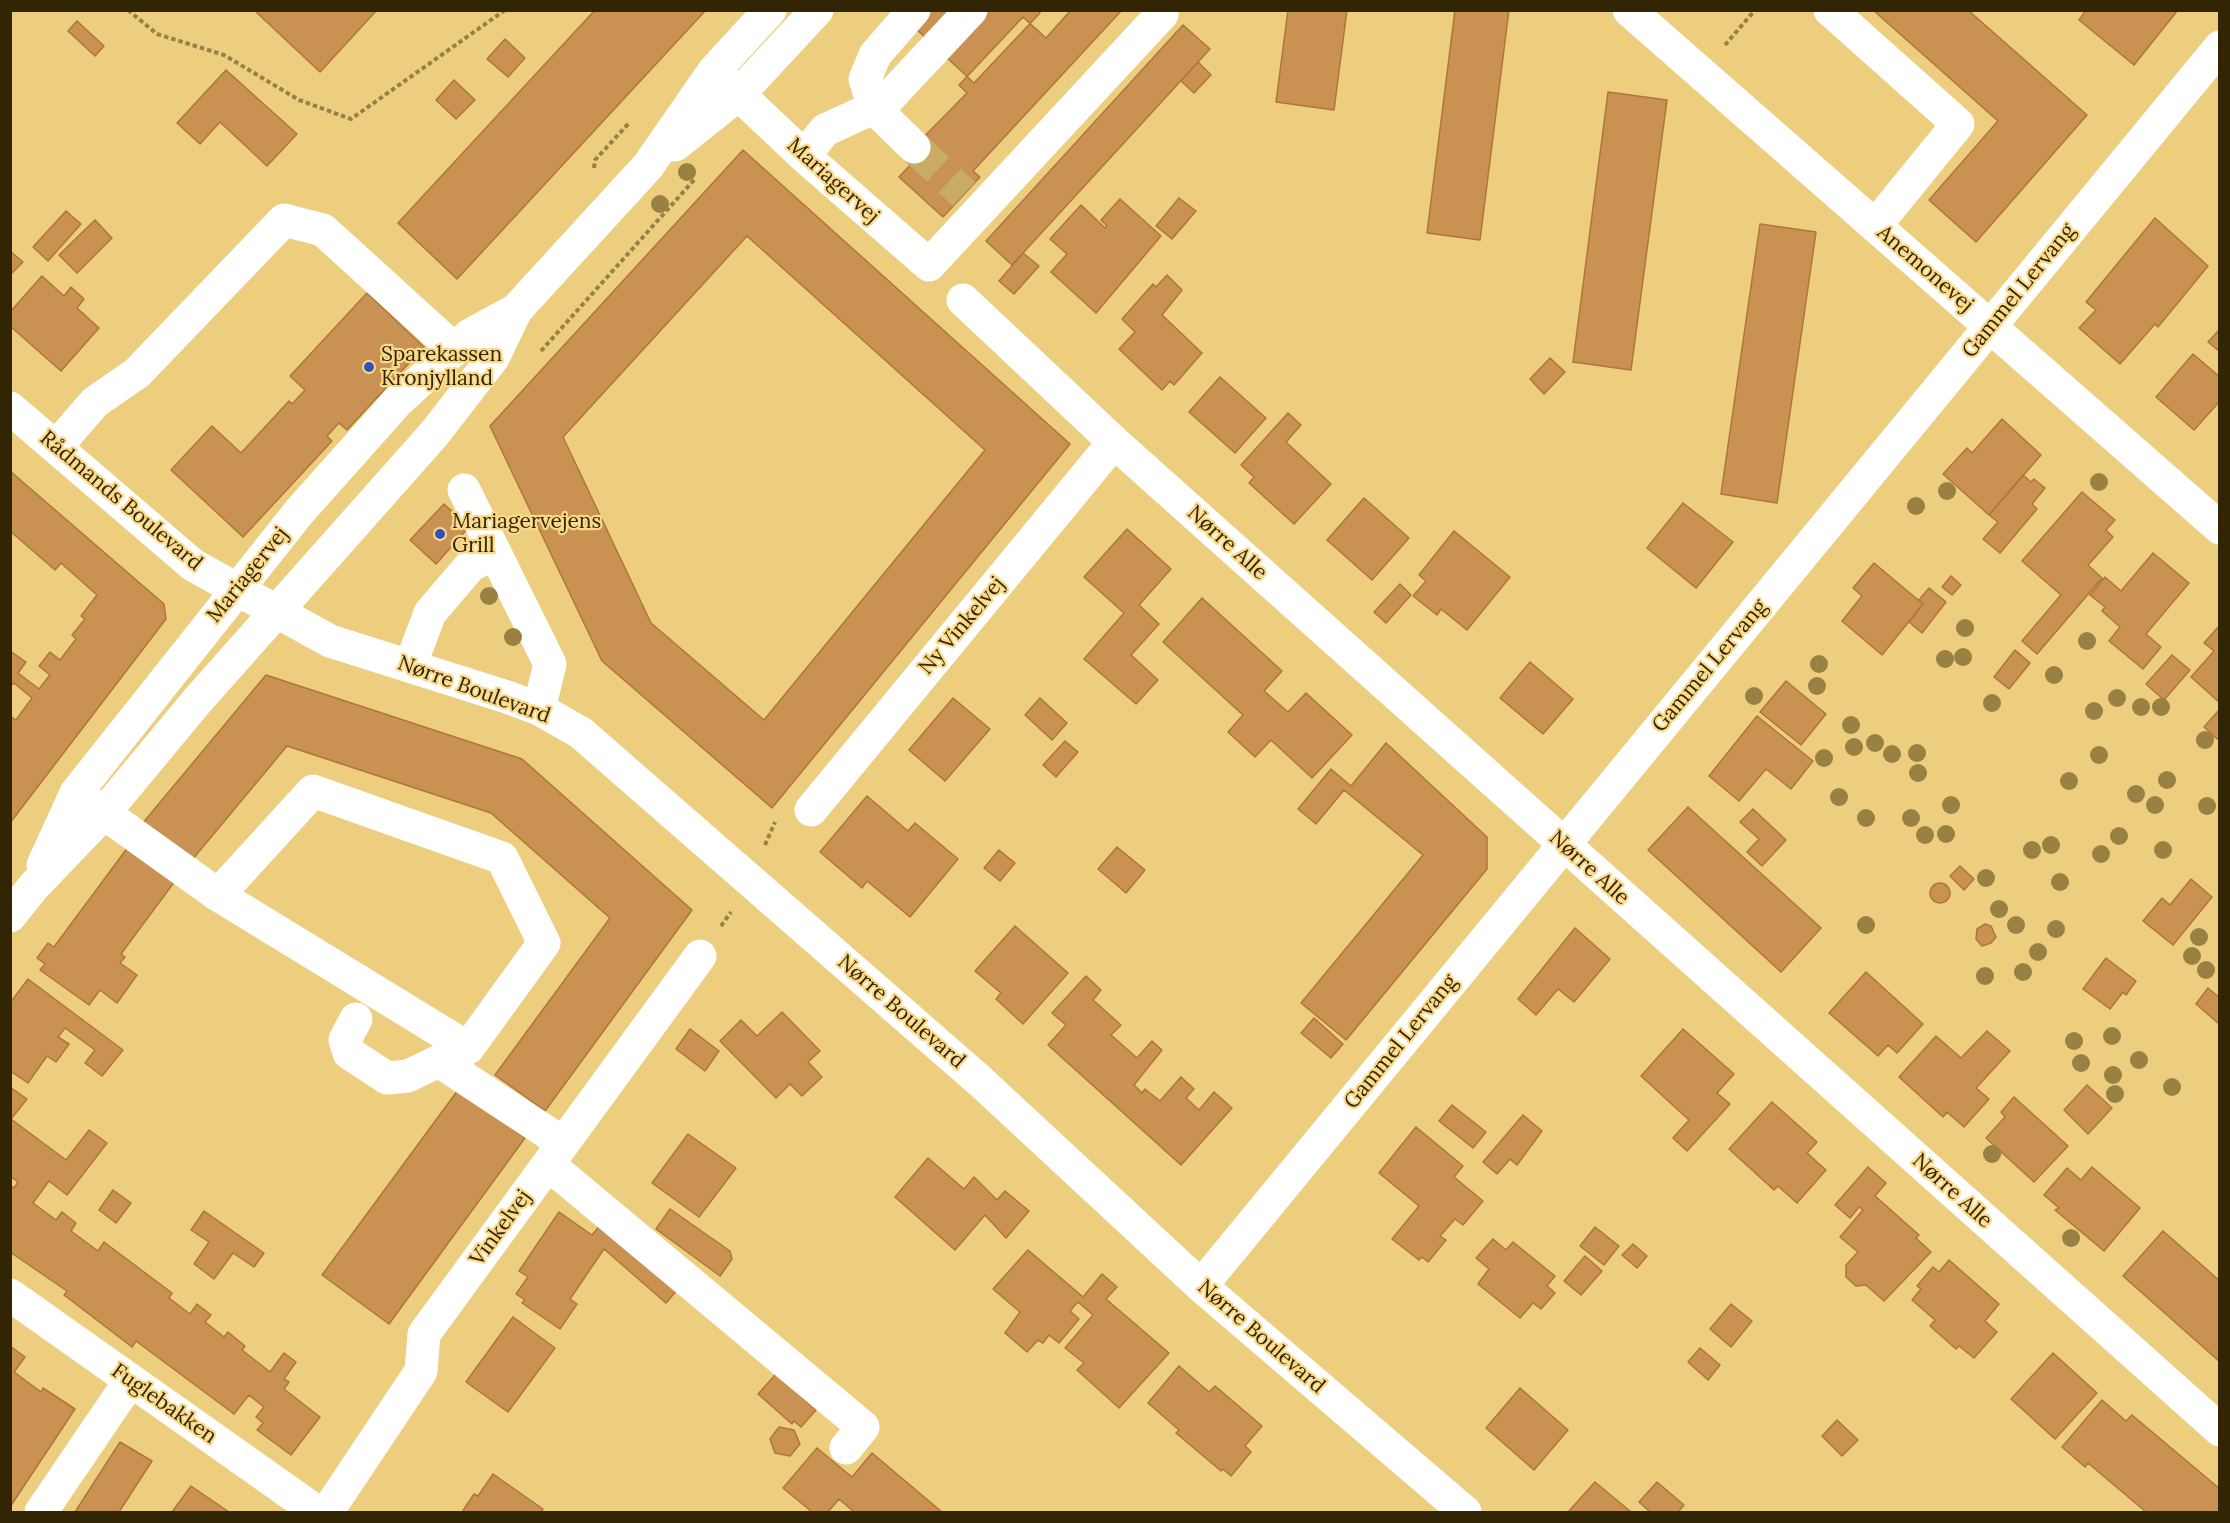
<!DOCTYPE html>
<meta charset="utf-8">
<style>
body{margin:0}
#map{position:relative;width:2230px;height:1523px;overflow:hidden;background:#edcd7e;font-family:Lora,serif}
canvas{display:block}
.frame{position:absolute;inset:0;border:12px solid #322503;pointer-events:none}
</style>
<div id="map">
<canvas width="2230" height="1523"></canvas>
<div class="frame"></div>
</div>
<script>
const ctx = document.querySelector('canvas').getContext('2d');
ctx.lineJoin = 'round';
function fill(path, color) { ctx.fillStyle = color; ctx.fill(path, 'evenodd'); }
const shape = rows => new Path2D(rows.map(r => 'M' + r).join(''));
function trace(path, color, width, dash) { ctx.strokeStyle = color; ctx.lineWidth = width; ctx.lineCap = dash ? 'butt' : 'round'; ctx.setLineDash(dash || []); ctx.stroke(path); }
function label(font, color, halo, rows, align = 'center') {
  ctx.font = font + ' Lora,serif'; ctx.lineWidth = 4.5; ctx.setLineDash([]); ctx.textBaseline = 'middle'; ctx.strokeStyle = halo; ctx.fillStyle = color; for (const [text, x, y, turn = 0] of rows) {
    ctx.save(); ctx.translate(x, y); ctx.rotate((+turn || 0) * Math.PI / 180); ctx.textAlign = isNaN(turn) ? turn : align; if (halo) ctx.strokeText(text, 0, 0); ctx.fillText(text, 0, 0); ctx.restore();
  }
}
const building = shape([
 [254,10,377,10,320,72,254,10],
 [595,10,706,10,457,279,398,223,595,10],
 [902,10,1037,10,1040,13,974,83,899,13,902,10],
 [1071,10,1122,10,973,171,980,177,943,217,899,177,915,160,907,154,967,93,959,85,1023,17,1046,38,1071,10],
 [1288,10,1347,10,1334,110,1276,102,1288,10],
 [1455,10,1509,10,1480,240,1427,233,1455,10],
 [1873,10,1968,10,2087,115,1976,242,1929,200,1998,121,1873,10],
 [2086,10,2178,10,2134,65,2079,20,2086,10],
 [77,21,104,46,95,56,68,31,77,21],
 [1183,25,1210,49,1012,265,986,241,1183,25],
 [505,39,525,58,508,77,487,59,505,39],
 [1198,62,1211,75,1194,93,1181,81,1198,62],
 [226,70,297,134,267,166,220,122,200,144,177,123,226,70],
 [454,80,475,100,456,119,436,100,454,80],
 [1608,92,1667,100,1631,370,1573,362,1608,92],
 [743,150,1070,444,772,808,602,661,490,426,743,150],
 [747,236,985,450,764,720,651,623,563,437,747,236],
 [1179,198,1196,211,1172,239,1156,226,1179,198],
 [1120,199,1161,236,1096,313,1051,272,1067,254,1050,239,1081,205,1105,228,1107,226,1101,220,1120,199],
 [66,211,81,224,48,261,33,247,66,211],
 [2155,218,2208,266,2158,327,2155,324,2120,364,2079,328,2096,310,2086,302,2155,218],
 [95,220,112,238,77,273,59,255,95,220],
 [1760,224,1816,232,1777,503,1721,494,1760,224],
 [10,251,23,262,10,275,10,251],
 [1023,253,1039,266,1014,294,999,281,1023,253],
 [1167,275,1182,290,1162,315,1202,353,1174,385,1170,381,1162,390,1119,349,1135,332,1122,319,1153,284,1156,287,1167,275],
 [42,276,64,296,71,287,84,299,77,308,99,328,61,371,10,326,10,312,42,276],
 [367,293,424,347,347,430,339,423,327,436,332,441,243,537,171,470,212,426,241,453,289,401,292,404,305,390,290,376,367,293],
 [2220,329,2220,352,2208,342,2220,329],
 [2193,354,2220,377,2220,401,2194,430,2156,397,2193,354],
 [1550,358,1565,372,1544,394,1530,379,1550,358],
 [1220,377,1266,418,1235,453,1189,412,1220,377],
 [1288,413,1301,425,1286,442,1331,484,1294,524,1249,483,1254,477,1241,465,1288,413],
 [2002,419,2041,455,1989,515,1943,474,1967,448,1972,453,2002,419],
 [10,471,164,604,166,619,10,823,10,716,16,720,32,698,14,683,10,687,10,651,26,662,18,673,39,689,50,675,39,666,50,652,60,660,76,639,72,635,85,619,81,616,97,595,61,563,55,570,10,531,10,471],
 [2023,475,2031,482,2034,479,2045,488,2032,504,2037,509,2000,553,1983,539,1998,522,1989,515,2023,475],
 [2082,492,2115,520,2106,530,2113,537,2088,565,2102,578,2037,654,2022,641,2061,595,2022,561,2082,492],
 [1364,498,1409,538,1372,580,1327,540,1364,498],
 [1683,503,1733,542,1696,588,1647,548,1683,503],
 [444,504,469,527,436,564,410,540,444,504],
 [1127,529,1171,569,1139,605,1159,624,1131,655,1158,680,1136,704,1084,659,1124,613,1084,577,1127,529],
 [1454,531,1510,577,1467,630,1441,609,1437,615,1413,596,1426,581,1419,575,1454,531],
 [2153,553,2189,583,2146,634,2161,647,2143,669,2109,641,2120,627,2102,611,2105,607,2090,595,2105,577,2121,591,2153,553],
 [1874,563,1923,604,1882,655,1842,621,1862,596,1853,588,1874,563],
 [1951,576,1961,585,1952,595,1942,587,1951,576],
 [1400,584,1411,595,1386,623,1374,612,1400,584],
 [1929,588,1946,602,1922,633,1909,622,1923,604,1919,600,1929,588],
 [1202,598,1282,671,1264,691,1288,712,1306,693,1352,735,1312,778,1271,740,1255,757,1228,732,1243,715,1163,642,1202,598],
 [2220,625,2220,703,2191,677,2214,651,2204,643,2220,625],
 [2015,650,2030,663,2009,689,1994,677,2015,650],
 [2172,655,2190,670,2164,700,2146,684,2172,655],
 [1530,662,1573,699,1543,734,1500,698,1530,662],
 [266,675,522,759,692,910,545,1111,495,1075,610,918,491,813,287,746,187,866,137,830,266,675],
 [1786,681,1826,714,1801,745,1760,712,1786,681],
 [953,698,990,729,945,781,909,750,953,698],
 [1040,698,1067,723,1052,740,1025,715,1040,698],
 [2220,709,2220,737,2217,739,2204,727,2220,709],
 [1757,716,1813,761,1791,789,1766,769,1739,801,1709,776,1757,716],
 [1065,741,1078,752,1056,777,1043,765,1065,741],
 [1386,743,1487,837,1487,869,1346,1040,1301,1003,1423,855,1344,790,1316,824,1298,809,1331,769,1351,786,1386,743],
 [867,796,908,831,915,823,958,859,910,917,867,881,862,888,820,852,867,796],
 [1688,807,1821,928,1781,972,1648,850,1688,807],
 [1753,809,1786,840,1762,866,1747,852,1759,839,1740,822,1753,809],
 [128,847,175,881,121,954,125,957,120,963,137,975,117,1003,100,990,89,1005,40,970,45,964,37,958,48,943,54,947,128,847],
 [1117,847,1145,870,1126,893,1098,869,1117,847],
 [999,850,1015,863,1000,881,984,868,999,850],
 [1960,866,1974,879,1964,890,1950,876,1960,866],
 [2191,879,2212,897,2173,945,2143,921,2162,898,2170,905,2191,879],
 '1930 893a10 10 0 1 1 20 0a10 10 0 1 1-20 0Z',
 [1985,924,1991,926,1996,937,1991,943,1982,946,1976,939,1977,929,1985,924],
 [1015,926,1068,973,1023,1024,996,999,1001,993,975,971,1015,926],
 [1575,928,1610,959,1574,1002,1558,989,1536,1015,1518,999,1575,928],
 [2106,958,2136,981,2126,995,2123,992,2110,1009,2083,989,2106,958],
 [1866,972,1923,1024,1897,1053,1888,1045,1878,1056,1829,1013,1866,972],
 [1086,976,1101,990,1093,1000,1121,1025,1111,1035,1137,1058,1152,1041,1162,1050,1134,1085,1142,1093,1145,1089,1160,1101,1181,1077,1194,1089,1186,1098,1199,1110,1214,1092,1232,1108,1181,1165,1048,1045,1066,1025,1052,1013,1086,976],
 [28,979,123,1050,102,1076,85,1063,95,1050,65,1028,58,1037,69,1044,56,1062,47,1056,28,1083,10,1071,10,1003,28,979],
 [2208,988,2220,998,2219,1024,2196,1004,2208,988],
 [782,1012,820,1051,808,1062,822,1077,802,1096,790,1084,776,1098,720,1041,741,1020,757,1036,782,1012],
 [1314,1018,1343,1044,1331,1058,1301,1033,1314,1018],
 [690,1029,719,1051,705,1071,676,1049,690,1029],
 [1683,1029,1734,1074,1717,1093,1730,1104,1687,1151,1673,1138,1689,1120,1641,1076,1683,1029],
 [1987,1031,2010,1051,1976,1088,1989,1099,1964,1127,1947,1112,1943,1117,1899,1077,1936,1036,1961,1058,1987,1031],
 [2087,1085,2112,1108,2088,1134,2064,1110,2087,1085],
 [10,1087,27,1099,11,1119,66,1160,89,1130,107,1143,67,1195,49,1181,33,1203,56,1220,62,1212,76,1223,71,1231,98,1251,104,1242,172,1293,169,1298,190,1314,197,1304,211,1315,205,1322,224,1337,228,1332,245,1346,242,1350,270,1372,284,1353,296,1362,284,1379,289,1382,284,1389,320,1417,291,1455,257,1430,263,1423,256,1417,264,1407,249,1395,234,1414,136,1341,132,1347,64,1295,67,1291,10,1252,10,1186,14,1188,18,1182,10,1176,10,1087],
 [458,1090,525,1138,389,1324,322,1275,458,1090],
 [2014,1097,2068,1146,2034,1182,1986,1138,2005,1117,2001,1112,2014,1097],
 [1772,1102,1817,1142,1807,1153,1826,1170,1797,1203,1778,1186,1774,1190,1729,1149,1772,1102],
 [1452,1105,1486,1132,1473,1148,1439,1121,1452,1105],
 [1523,1115,1542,1131,1517,1165,1510,1159,1497,1174,1483,1162,1523,1115],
 [1416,1127,1463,1166,1454,1177,1483,1201,1463,1225,1455,1219,1440,1236,1446,1240,1428,1262,1422,1257,1419,1260,1392,1239,1419,1206,1379,1173,1416,1127],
 [688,1134,736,1168,699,1217,652,1183,688,1134],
 [928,1158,964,1189,974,1177,997,1200,1005,1191,1029,1211,1006,1238,985,1215,955,1250,895,1197,928,1158],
 [1868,1167,1886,1183,1875,1196,1919,1235,1916,1238,1931,1252,1884,1301,1866,1285,1856,1286,1846,1277,1846,1265,1858,1252,1840,1237,1863,1210,1859,1207,1850,1218,1835,1205,1868,1167],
 [2092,1167,2140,1208,2104,1251,2055,1210,2059,1208,2044,1195,2067,1168,2081,1180,2092,1167],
 [113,1190,131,1203,116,1223,99,1210,113,1190],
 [670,1209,730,1251,732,1259,720,1276,656,1229,670,1209],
 [204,1211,264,1253,254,1267,233,1253,214,1279,194,1264,209,1242,191,1230,204,1211],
 [559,1212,592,1235,603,1222,678,1289,666,1303,604,1249,570,1299,577,1304,560,1329,522,1303,525,1300,516,1294,528,1277,519,1271,559,1212],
 [1595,1227,1619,1246,1604,1265,1580,1246,1595,1227],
 [2163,1231,2220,1281,2220,1362,2123,1276,2163,1231],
 [1493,1239,1506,1250,1513,1242,1555,1276,1547,1286,1555,1293,1541,1309,1533,1303,1520,1318,1478,1284,1489,1269,1476,1258,1493,1239],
 [1633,1244,1647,1256,1637,1268,1622,1255,1633,1244],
 [1028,1250,1083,1297,1102,1274,1117,1287,1106,1299,1169,1353,1119,1408,1077,1370,1084,1363,1065,1348,1093,1315,1078,1302,1070,1311,1079,1319,1059,1343,1049,1335,1043,1343,1038,1340,1027,1352,1005,1333,1020,1312,993,1289,1028,1250],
 [1585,1256,1602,1271,1581,1295,1564,1281,1585,1256],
 [1949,1260,1999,1304,1985,1321,1997,1332,1974,1358,1959,1346,1956,1349,1930,1326,1935,1320,1912,1300,1921,1289,1917,1286,1933,1267,1939,1272,1949,1260],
 [1731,1304,1752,1321,1731,1347,1710,1329,1731,1304],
 [513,1317,555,1348,508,1412,466,1382,513,1317],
 [10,1346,25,1357,14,1372,41,1392,43,1388,75,1409,10,1507,10,1346],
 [1700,1348,1720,1365,1708,1380,1688,1362,1700,1348],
 [2053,1353,2097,1393,2055,1439,2011,1399,2053,1353],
 [1179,1366,1209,1392,1215,1386,1262,1426,1245,1446,1251,1452,1231,1476,1223,1469,1221,1471,1176,1433,1179,1430,1148,1403,1179,1366],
 [776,1374,816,1410,801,1427,794,1421,792,1424,758,1394,776,1374],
 [1520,1388,1568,1430,1534,1470,1486,1428,1520,1388],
 [2102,1400,2126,1421,2132,1415,2220,1489,2220,1512,2146,1512,2088,1463,2085,1467,2062,1447,2102,1400],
 [1837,1420,1858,1440,1842,1456,1822,1436,1837,1420],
 [779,1427,794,1430,800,1444,790,1456,775,1453,770,1439,779,1427],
 [120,1442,152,1461,119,1512,75,1512,120,1442],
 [817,1448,852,1477,872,1453,942,1512,854,1512,839,1499,828,1512,812,1512,783,1488,817,1448],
 [493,1474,543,1509,541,1512,462,1512,474,1494,478,1496,493,1474],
 [1595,1482,1631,1512,1568,1512,1595,1482],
 [1657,1482,1684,1505,1678,1512,1650,1512,1639,1502,1657,1482],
 [191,1486,229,1512,172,1512,191,1486]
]);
const minorTunnel = shape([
 [914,147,964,194]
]);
const path = shape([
 [128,10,157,34,224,55,299,100,351,119,505,10],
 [1725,45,1755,10],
 [594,168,595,160,629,123],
 [541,351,694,180],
 [765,845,775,822],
 [721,926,731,912]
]);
const minor = shape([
 [914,10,875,55,865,79,874,108,914,147],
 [1629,10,2220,528],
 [1830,10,1958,124,1875,226],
 [714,71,804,156,929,265,1162,14],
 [675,145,739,94,817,10],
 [804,156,825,130,884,103,971,10],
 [963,300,1114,442,2220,1430],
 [10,408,193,565,330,641,507,697,539,709,581,733,980,1081,1201,1286,1465,1512],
 [56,447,95,402,137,373,284,220,323,230,455,350],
 [464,490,550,664,539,709],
 [410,666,430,613,471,565,495,554],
 [76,793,218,895,468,1048,544,943,502,858,313,791,218,895],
 [811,810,1114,442],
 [43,865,76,793,299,512,398,401,470,335,516,310],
 [10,916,34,886,104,813,197,701,434,434,493,358,516,310,648,166,714,71,770,10],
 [356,1019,345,1040,349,1053,387,1078,408,1076,439,1061,563,1143],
 [548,1164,863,1427,846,1448],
 [1201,1286,2220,47],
 [10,1295,317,1512],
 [41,1512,130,1381],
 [327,1512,421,1371,424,1334,700,956]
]);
const trees = [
 [687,172],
 [660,204],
 [2099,482],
 [1947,491],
 [1916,506],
 [489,596],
 [1965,628],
 [513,637],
 [2087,641],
 [1963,657],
 [1945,659],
 [1819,664],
 [2054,675],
 [1817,686],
 [1754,696],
 [2117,698],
 [1992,703],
 [2141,707],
 [2161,707],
 [2094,711],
 [1851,725],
 [2205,740],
 [1875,743],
 [1854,747],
 [1917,753],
 [1892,754],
 [2099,755],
 [1824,758],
 [1918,773],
 [2167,780],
 [2069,781],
 [2136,794],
 [1839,797],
 [1951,805],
 [2155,805],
 [2207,806],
 [1866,818],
 [1911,818],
 [1946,834],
 [1925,835],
 [2119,836],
 [2051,845],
 [2032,850],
 [2163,850],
 [2101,854],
 [1986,878],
 [2060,882],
 [1999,909],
 [1866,925],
 [2016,925],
 [2056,929],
 [2199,937],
 [2038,952],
 [2192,956],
 [2206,970],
 [2023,972],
 [1985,976],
 [2112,1036],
 [2074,1041],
 [2139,1060],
 [2081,1063],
 [2113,1075],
 [2172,1087],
 [2115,1094],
 [1992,1154],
 [2071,1238]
];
const markers = [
 [369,367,6,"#324ebf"],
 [440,534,6,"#324ebf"]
];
const streetNames = [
 ["Mariagervej",833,181,42],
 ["Anemonevej",1925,269,41],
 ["Gammel Lervang",2019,291,-51],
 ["Rådmands Boulevard",121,501,40],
 ["Nørre Alle",1227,543,42],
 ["Mariagervej",248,575,-51],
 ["Ny Vinkelvej",962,626,-50],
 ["Gammel Lervang",1710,666,-50],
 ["Nørre Boulevard",474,690,20],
 ["Nørre Alle",1589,868,42],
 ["Nørre Boulevard",901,1012,41],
 ["Gammel Lervang",1401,1042,-51],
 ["Nørre Alle",1952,1191,42],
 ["Vinkelvej",501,1228,-54],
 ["Nørre Boulevard",1261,1337,41],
 ["Fuglebakken",164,1404,35]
];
const poiNames = [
 ["Sparekassen",381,355],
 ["Kronjylland",381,379],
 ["Mariagervejens",452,522],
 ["Grill",452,546]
];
fill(building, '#c99152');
trace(building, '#ad7737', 1.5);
trace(minorTunnel, '#c8ab65', 33, [33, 16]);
trace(path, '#988146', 4, [4.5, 3]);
trace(minor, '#fff', 33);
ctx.fillStyle = '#998143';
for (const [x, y] of trees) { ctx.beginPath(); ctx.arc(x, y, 9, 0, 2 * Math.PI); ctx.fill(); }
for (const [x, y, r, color] of markers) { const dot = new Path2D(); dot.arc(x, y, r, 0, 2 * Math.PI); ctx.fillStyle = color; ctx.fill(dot); trace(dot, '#fada8a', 2); }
label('21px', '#322503', '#fada8a', streetNames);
label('21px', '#322503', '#fada8a', poiNames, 'left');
</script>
